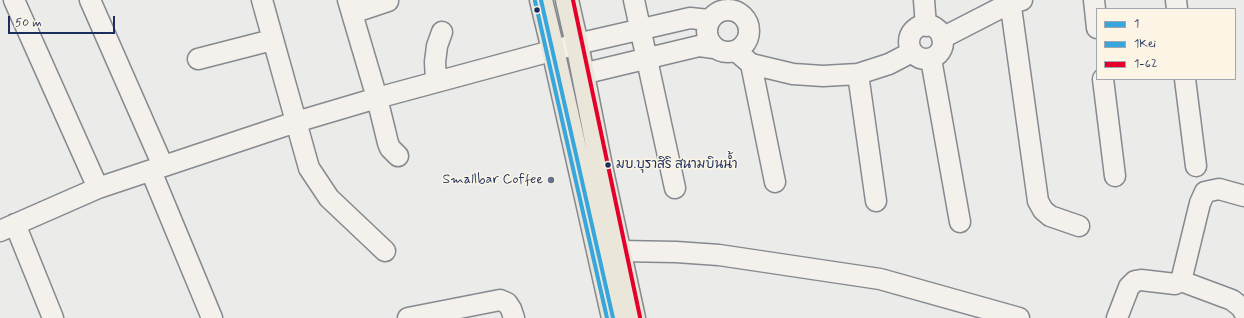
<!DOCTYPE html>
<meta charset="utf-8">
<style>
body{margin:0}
#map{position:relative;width:1244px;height:318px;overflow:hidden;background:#ebebe9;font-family:Mynerve,sans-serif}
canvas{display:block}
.legend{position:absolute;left:1096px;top:8px;width:140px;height:72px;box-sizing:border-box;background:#fcf5e5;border:1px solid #a2a6af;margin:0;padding:5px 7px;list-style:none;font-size:12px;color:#1b2f5e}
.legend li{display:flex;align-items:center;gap:8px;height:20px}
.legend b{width:20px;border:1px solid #a2a6af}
.scale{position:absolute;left:8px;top:16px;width:107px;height:18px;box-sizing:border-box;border:2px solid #1b2f5e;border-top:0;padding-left:5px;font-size:12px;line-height:14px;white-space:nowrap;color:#1b2f5e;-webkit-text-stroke:3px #fcf5e5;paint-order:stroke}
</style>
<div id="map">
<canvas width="1244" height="318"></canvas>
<ul class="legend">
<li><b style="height:5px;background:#37a6dc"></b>1</li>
<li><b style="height:5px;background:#37a6dc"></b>1Kei</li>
<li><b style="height:5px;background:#e4002b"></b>1-62</li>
</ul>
<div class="scale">50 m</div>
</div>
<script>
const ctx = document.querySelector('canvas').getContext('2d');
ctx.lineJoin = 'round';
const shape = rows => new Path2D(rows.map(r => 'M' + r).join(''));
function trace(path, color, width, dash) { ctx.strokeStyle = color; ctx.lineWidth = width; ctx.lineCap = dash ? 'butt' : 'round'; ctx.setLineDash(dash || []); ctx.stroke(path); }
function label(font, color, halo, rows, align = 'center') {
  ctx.font = font + ' Mynerve,"Playpen Sans Thai",sans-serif'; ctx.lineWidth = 3; ctx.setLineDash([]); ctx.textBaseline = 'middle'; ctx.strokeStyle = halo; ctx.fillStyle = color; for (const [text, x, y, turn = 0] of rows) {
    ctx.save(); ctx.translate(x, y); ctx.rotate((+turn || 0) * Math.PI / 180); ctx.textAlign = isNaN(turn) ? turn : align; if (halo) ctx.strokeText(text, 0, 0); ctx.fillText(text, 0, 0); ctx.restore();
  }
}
const minor = shape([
 [14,0,98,188],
 [90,0,163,166],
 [262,0,309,168,329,198,385,251],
 [348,0,377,98,388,143,390,148,398,156],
 [634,0,675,188],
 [924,0,926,26],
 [1010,0,1038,201,1043,210,1050,216,1079,226],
 [1094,0,1097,28],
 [1176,0,1177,9],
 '707 31a21 21 0 1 1 42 0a21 21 0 1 1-42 0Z',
 [352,13,388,1],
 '909 42a17 17 0 1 1 34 0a17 17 0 1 1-34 0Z',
 [942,38,1010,3,1022,0],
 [736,51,751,64,793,74,823,76,858,74,889,64,912,52],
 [198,59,272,40],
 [931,59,960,222],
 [751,64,775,182],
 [582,74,699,46,714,48],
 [858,74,876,201],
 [1103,79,1115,176],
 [1185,79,1196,166],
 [436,82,435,62,437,46,442,32],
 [151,171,212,318],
 [15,224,53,318],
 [0,231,98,188,296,122,377,98,577,44,690,18,709,20],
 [620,251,676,252,719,255,880,279,1019,318],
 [1181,281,1232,300,1241,307,1244,312],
 [408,318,500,300,507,303,511,309,514,318],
 [1117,318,1129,287,1135,281,1141,280,1175,284,1181,281,1200,203,1205,192,1219,189,1244,196]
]);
const major = shape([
 [541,0,553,50,613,318],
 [567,0,577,44,601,166,634,318]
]);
const bus1 = shape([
 [541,0,613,318]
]);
const bus2 = shape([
 [535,1,607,318]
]);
const bus3 = shape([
 [573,0,640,317]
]);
const markers = [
 [537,10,3.5,"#1b2f5e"],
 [608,165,3.5,"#1b2f5e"],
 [551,180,4,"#64718f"]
];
const busNames = [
 ["มบ.บุราสิริ สนามบินน้ำ",616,165]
];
const poiNames = [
 ["Smallbar Coffee",543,180]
];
trace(minor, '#858990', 23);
trace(major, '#858990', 25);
trace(minor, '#f4f1ec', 20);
trace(major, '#eae6da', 22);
trace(bus1, '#37a6dc', 4);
trace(bus2, '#37a6dc', 4);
trace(bus3, '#e4002b', 4);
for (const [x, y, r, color] of markers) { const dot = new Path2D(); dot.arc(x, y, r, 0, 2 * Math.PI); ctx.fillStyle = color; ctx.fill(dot); trace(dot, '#fcf5e5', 1.5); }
label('13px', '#1b2f5e', '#fcf5e5', busNames, 'left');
label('14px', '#1b2f5e', '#fcf5e5', poiNames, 'right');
</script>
